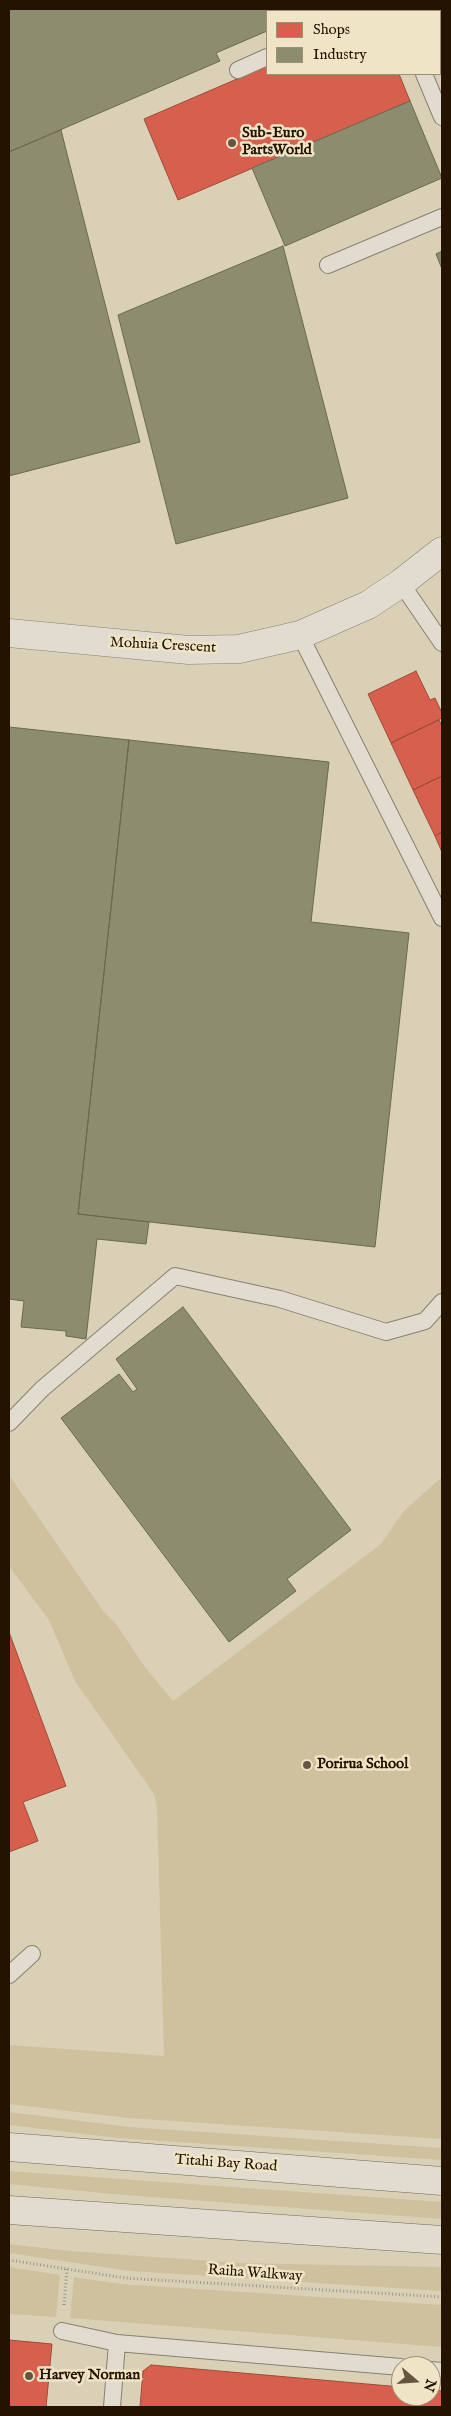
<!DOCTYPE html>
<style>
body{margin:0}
#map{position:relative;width:451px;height:2416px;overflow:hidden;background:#d9d0b6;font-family:"IM FELL English",serif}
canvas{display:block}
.frame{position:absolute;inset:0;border:10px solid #231300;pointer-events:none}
.legend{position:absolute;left:266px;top:10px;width:175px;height:65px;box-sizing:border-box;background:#efe4c6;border:1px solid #9d9077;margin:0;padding:6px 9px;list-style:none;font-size:15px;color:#231300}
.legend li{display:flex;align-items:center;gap:10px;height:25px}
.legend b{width:25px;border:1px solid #9d9077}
.north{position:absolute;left:391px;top:2356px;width:50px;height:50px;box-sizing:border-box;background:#efe4c6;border:1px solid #9d9077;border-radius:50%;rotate:108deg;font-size:14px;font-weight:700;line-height:20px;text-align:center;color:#231300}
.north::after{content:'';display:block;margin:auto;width:18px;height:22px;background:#635540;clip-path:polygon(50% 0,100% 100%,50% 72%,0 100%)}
</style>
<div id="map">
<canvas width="451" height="2416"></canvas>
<div class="frame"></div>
<ul class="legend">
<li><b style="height:14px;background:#d6604d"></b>Shops</li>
<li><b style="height:14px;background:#8c8c6e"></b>Industry</li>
</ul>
<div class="north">N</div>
</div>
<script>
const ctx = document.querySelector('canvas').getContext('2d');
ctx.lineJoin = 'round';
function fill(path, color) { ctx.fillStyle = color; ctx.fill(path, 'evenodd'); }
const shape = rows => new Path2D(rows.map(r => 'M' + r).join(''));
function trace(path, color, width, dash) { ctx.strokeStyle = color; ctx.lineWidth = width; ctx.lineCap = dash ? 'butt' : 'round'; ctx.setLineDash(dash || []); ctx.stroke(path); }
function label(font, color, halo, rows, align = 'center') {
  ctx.font = font + ' "IM FELL English",serif'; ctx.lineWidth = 5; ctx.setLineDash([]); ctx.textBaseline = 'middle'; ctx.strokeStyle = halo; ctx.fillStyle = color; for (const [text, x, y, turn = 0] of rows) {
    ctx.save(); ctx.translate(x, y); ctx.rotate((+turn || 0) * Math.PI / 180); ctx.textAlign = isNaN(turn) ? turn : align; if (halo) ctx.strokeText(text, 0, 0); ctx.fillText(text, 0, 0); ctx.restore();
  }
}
const green = shape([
 [9,1475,104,1612,116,1624,145,1667,173,1701,381,1544,403,1512,442,1477,442,2139,128,2118,9,2104,9,2045,164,2056,157,1806,154,1794,75,1681,49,1620,9,1566],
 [9,2112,129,2127,442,2148,442,2160,118,2138,9,2125],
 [9,2171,442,2202,442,2219,112,2194,9,2184],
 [9,2244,69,2251,240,2263,442,2267,442,2291,130,2271,9,2253],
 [9,2267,60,2275,56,2317,9,2314],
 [74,2277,120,2284,442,2305,442,2347,70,2318]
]);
const shops = shape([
 [267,66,267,74,399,74,410,101,178,200,144,119,267,66],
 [416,671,430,700,435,698,442,713,442,718,391,743,368,694,416,671],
 [439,720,442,726,442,776,413,790,391,743,439,720],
 [442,776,442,832,435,836,413,790,442,776],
 [442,832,442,852,435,836,442,832],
 [9,1632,66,1786,23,1802,38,1841,9,1852,9,1632],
 [9,2340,52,2344,46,2407,9,2407,9,2340],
 [151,2365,401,2387,401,2396,431,2396,431,2390,442,2391,442,2407,140,2407,143,2371,151,2365]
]);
const industry = shape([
 [9,9,318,9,312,11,267,11,267,31,216,53,220,61,9,152,9,9],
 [410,101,442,178,285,246,252,168,410,101],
 [61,130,140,442,9,476,9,152,61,130],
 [283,246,348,498,176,544,118,315,283,246],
 [442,251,442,269,436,254,442,251],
 [9,727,129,740,78,1214,149,1222,146,1244,97,1239,86,1339,66,1336,66,1331,21,1327,24,1301,9,1299,9,727],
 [129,740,329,762,311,922,409,933,375,1247,78,1214,129,740],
 [183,1307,351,1530,287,1579,296,1591,229,1642,61,1418,119,1374,133,1392,137,1389,116,1359,183,1307]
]);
const path = shape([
 [9,2260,125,2278,442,2297],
 [64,2305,67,2268]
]);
const lane = shape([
 [397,9,398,11],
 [375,11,381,9],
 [238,70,267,57],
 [424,74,442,117],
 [328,265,442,217],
 [401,583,442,643],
 [300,635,442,918],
 [9,1423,42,1389,175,1276,280,1299,386,1332,425,1321,442,1302],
 [9,1975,32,1954],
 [62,2331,117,2343],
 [431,2370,442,2371],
 [112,2407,117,2343,401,2367]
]);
const street = shape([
 [9,633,189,650,239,649,300,635,368,605,401,583,442,551]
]);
const secondary = shape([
 [9,2147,442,2181],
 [9,2210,442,2240]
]);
const markers = [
 [232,143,5,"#635540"],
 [307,1765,5,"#635540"],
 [29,2376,5,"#635540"]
];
const poiNames = [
 ["Sub-Euro",242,134],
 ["PartsWorld",242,151],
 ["Porirua School",317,1765],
 ["Harvey Norman",39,2376]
];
const streetNames = [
 ["Mohuia Crescent",163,646,3],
 ["Titahi Bay Road",226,2164,4],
 ["Raiha Walkway",255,2274,4]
];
fill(green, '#cfc19e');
fill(shops, '#d6604d');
trace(shops, '#a04936', 1);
fill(industry, '#8c8c6e');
trace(industry, '#6c684d', 1);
trace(lane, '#888171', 18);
trace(street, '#888171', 29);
trace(secondary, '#6f6858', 29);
trace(path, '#9c968b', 3, [1, 2.5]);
trace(lane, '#e1dccf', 16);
trace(street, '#e1dccf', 28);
trace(secondary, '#e1dccf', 28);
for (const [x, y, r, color] of markers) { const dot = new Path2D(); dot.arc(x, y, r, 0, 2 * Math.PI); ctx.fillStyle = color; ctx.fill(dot); trace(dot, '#efe4c6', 2); }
label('bold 15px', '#231300', '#efe4c6', poiNames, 'left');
label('15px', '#231300', '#efe4c6', streetNames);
</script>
